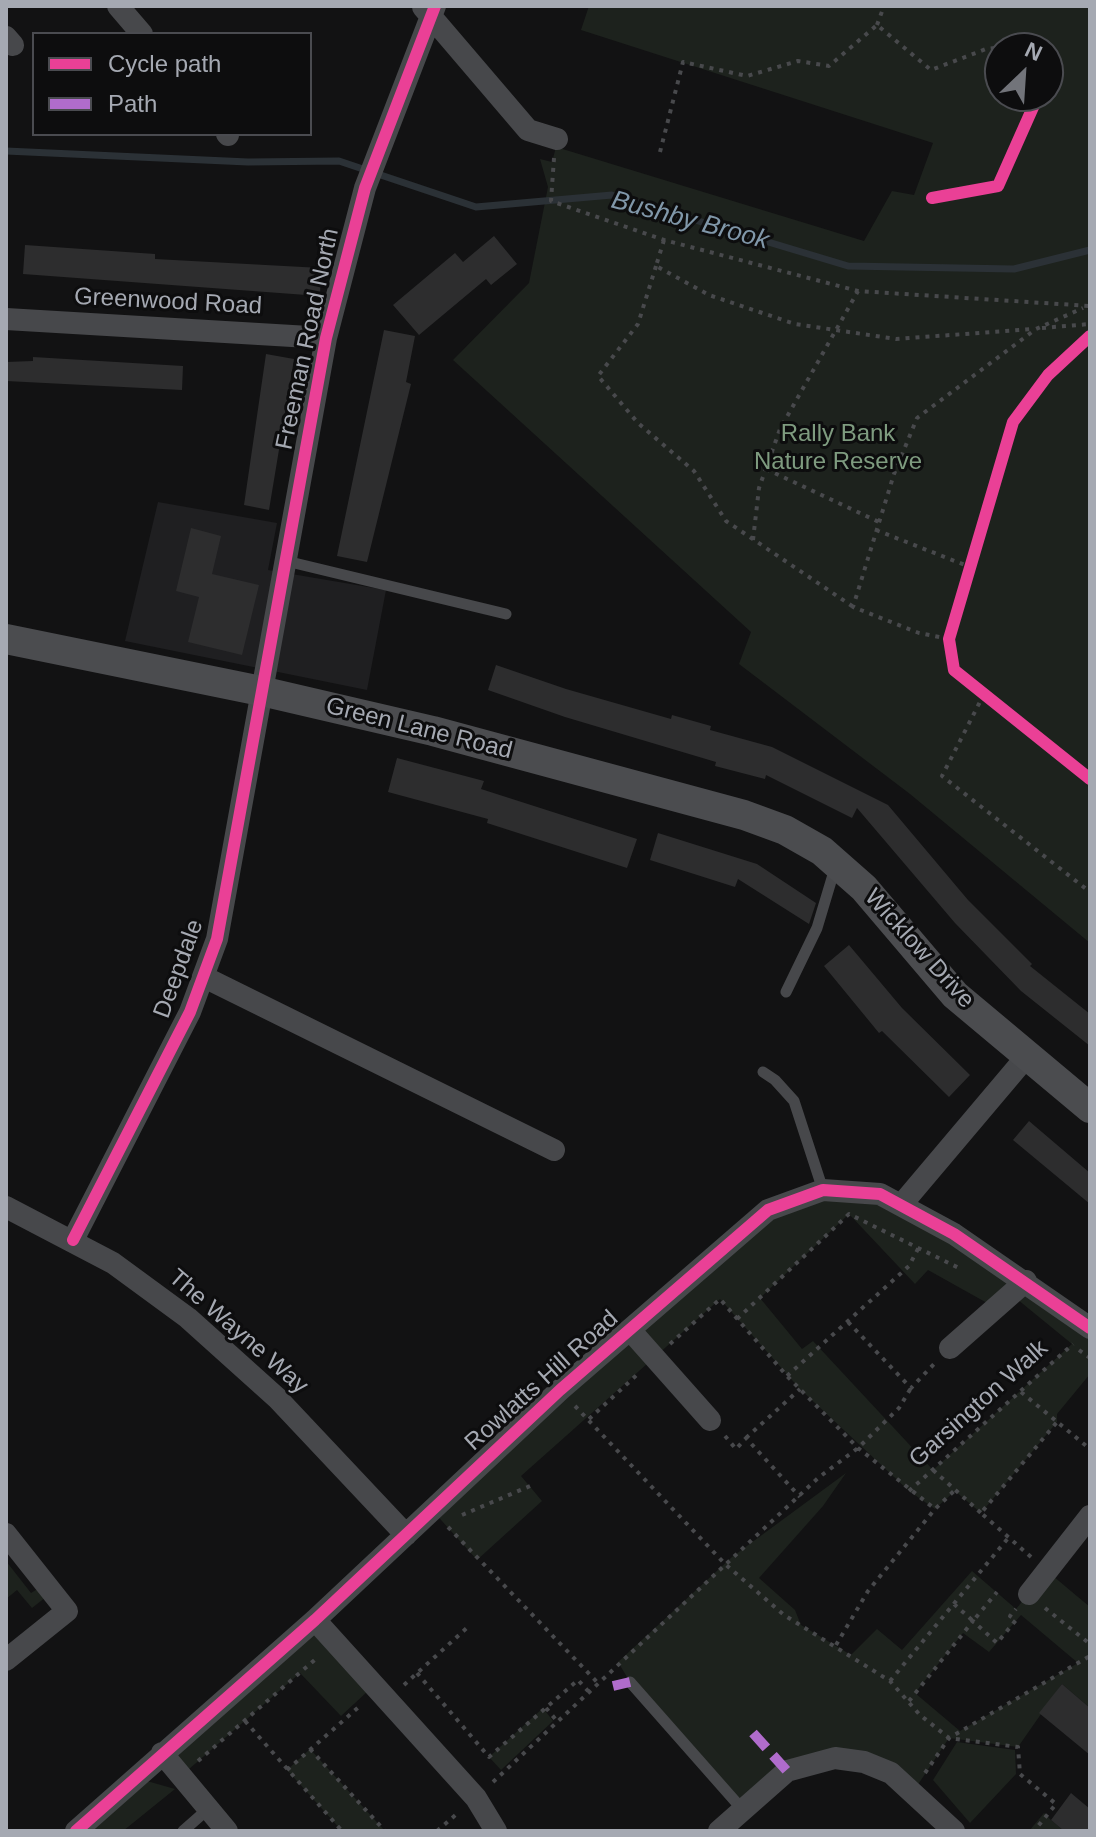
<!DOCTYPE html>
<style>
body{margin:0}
#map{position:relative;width:1096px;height:1837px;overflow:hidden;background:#121213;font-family:Helvetica,sans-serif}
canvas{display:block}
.frame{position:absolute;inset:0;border:8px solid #a5a9b2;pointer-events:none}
.legend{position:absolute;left:32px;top:32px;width:280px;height:104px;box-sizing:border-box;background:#0d0d0e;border:2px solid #4a4b50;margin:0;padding:10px 14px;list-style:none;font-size:24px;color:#a5a9b2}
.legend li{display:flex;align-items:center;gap:16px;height:40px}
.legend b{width:40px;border:2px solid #4a4b50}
.north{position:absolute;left:984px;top:32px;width:80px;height:80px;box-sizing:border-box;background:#0d0d0e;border:2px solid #4a4b50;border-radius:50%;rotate:25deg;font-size:22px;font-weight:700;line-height:32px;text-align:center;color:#a5a9b2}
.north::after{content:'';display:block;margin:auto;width:28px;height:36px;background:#72747a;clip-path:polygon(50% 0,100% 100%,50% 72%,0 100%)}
</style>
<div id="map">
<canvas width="1096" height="1837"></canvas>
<div class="frame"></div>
<ul class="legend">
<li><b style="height:10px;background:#ea4096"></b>Cycle path</li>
<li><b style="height:10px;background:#b06ccc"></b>Path</li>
</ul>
<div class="north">N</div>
</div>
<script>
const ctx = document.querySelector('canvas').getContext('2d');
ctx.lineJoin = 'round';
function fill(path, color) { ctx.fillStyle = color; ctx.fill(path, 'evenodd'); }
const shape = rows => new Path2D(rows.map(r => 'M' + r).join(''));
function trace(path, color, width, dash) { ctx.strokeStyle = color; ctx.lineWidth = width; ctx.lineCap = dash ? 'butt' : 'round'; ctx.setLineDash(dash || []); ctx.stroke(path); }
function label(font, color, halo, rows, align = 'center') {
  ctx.font = font + ' Helvetica,sans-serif'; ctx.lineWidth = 6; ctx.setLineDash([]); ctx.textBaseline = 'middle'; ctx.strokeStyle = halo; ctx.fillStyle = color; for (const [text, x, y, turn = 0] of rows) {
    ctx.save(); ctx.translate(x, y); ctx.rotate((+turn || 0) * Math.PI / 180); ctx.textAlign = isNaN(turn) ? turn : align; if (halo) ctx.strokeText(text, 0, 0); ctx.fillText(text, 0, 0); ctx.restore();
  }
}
const built = shape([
 [158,502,277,523,268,570,386,590,367,690,125,641]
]);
const green = shape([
 [589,6,1090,6,1090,943,910,794,739,664,751,632,453,360,529,283,548,187,540,159,552,162,556,147,864,241,892,191,914,195,933,143,581,30],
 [1000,48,1048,48,1048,96,1000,96],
 [823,1190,880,1194,1090,1328,1090,1374,1057,1414,1057,1422,981,1513,955,1491,935,1509,909,1491,800,1389,720,1299,521,1476,542,1501,477,1560,433,1511,768,1210],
 [849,1214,915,1284,928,1270,996,1308,1012,1295,1072,1344,933,1470,813,1341,802,1349,760,1298],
 [846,1473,823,1506,759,1578,795,1610,801,1625,851,1655,877,1629,902,1650,972,1571,1016,1609,1047,1571,1090,1607,1090,1708,1062,1684,1018,1747,949,1738,913,1792,902,1782,818,1760,742,1809,630,1682,618,1662,732,1557],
 [1021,1615,1078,1663,960,1731,915,1693,963,1633,989,1652],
 [6,1561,31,1593,39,1588,46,1597,32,1608,17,1590,6,1599],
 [315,1620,368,1691,341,1716,300,1673,181,1776,162,1753],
 [543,1708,553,1721,501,1770,489,1757],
 [957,1742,1015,1750,1016,1774,970,1823,933,1780],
 [310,1749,385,1831,342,1831,287,1770],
 [147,1781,175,1789,123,1831,90,1831],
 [1044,1813,1051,1820,1064,1831,1029,1831]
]);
const stream = shape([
 [6,151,248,162,339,161,476,207,612,195,848,266,1014,269,1090,250]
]);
const building = shape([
 [494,236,517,264,491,285,486,279,419,335,393,305,455,253,463,262],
 [25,245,155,254,155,259,321,268,320,296,23,274],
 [384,330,415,336,406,382,411,384,367,562,337,556],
 [266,354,294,359,269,510,244,505],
 [33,357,183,366,182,390,6,381,6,362,33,361],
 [191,528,221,536,212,574,259,585,242,655,188,642,199,597,176,591],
 [496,665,566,689,671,719,672,715,711,726,710,730,772,747,888,805,968,900,1032,964,1030,966,1090,1014,1090,1046,1021,991,955,923,857,808,852,818,766,775,765,779,715,766,716,762,565,717,488,690],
 [397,758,484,781,481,789,637,839,627,868,487,823,488,819,388,792],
 [658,833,757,864,816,903,809,924,738,879,735,887,650,860],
 [849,945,902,1008,970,1075,949,1097,882,1031,879,1033,824,966],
 [1029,1121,1090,1173,1090,1204,1013,1140],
 [1062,1684,1090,1708,1090,1755,1039,1713],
 [1071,1793,1090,1809,1090,1831,1064,1831,1051,1820]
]);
const path = shape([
 [877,25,884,6],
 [660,152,683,62,747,76,798,61,829,66,877,25,931,70,986,49,1020,45],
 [554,158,551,201,664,240,858,291,1090,306],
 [664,240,656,266,709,295,795,324,896,339,1033,329],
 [656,266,638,324,598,376,638,423,694,471,726,521,852,606],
 [1042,328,1090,324],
 [766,469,879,522],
 [876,530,970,567],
 [753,540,759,488,780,429,858,291],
 [949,639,919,633,853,607,894,474,917,418,1036,329,1083,308],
 [984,694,942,776,1090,892],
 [737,1319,849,1214,961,1269],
 [848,1322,911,1388,935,1363],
 [670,1344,720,1299,787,1376,858,1448,935,1509],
 [1079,1350,1090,1358],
 [787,1376,909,1266,919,1247],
 [1021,1392,1090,1449],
 [575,1406,725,1564,784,1615,890,1681,920,1715,949,1738,1018,1747,1020,1774,1056,1804,1034,1831],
 [589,1419,640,1372],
 [725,1436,736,1449,746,1438,800,1497],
 [746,1438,800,1389],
 [933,1470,981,1513],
 [909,1491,1073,1344],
 [462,1515,530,1486],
 [448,1527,597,1682],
 [1031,1557,981,1513,1057,1422],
 [954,1604,973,1621,997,1592],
 [1045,1608,1090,1644],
 [836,1645,868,1591,935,1509,954,1491],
 [417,1673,489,1757,578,1680,588,1691],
 [890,1681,1009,1537],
 [404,1685,470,1625],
 [909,1701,973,1621,997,1643,1016,1620,1010,1616,1016,1609],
 [546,1708,557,1721],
 [245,1721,342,1831],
 [310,1749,385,1831],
 [198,1761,318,1657],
 [287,1770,361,1705],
 [925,1773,949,1738,1090,1656],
 [493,1782,818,1478,858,1448,899,1408,911,1388],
 [437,1831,459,1812]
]);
const lane = shape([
 [286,561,506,614],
 [786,992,817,928,835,868],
 [763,1072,775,1080,794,1101,823,1190],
 [630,1682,742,1809],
 [183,1831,208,1809]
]);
const street = shape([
 [118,6,142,34],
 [423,7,528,130,557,139],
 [6,37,13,45],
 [227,134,228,135],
 [6,319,326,338],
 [204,977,554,1150],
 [902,1204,1027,1056],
 [6,1207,113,1263,188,1318,277,1398,406,1535],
 [73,1240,190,1012,217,939,326,338,365,188,435,6],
 [631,1331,710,1420],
 [950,1348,1026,1281],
 [6,1534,67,1611,6,1660],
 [1029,1594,1090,1516],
 [315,1620,476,1798,496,1831],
 [162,1753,227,1831],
 [76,1831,315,1620,560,1390,768,1210,823,1190,880,1194,954,1234,1090,1328],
 [719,1831,787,1771,835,1758,864,1762,891,1773,954,1831]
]);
const secondary = shape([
 [6,639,261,691,433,731,744,815,785,830,822,851,864,888,955,995,1090,1108]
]);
const quiet = shape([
 [613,1686,630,1682],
 [753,1733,787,1771]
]);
const cycleway = shape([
 [932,198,998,186,1038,96],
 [1090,336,1048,375,1013,422,949,639,954,670,1090,779],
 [73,1240,190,1012,217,939,326,338,365,188,435,6],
 [76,1831,315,1620,560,1390,768,1210,823,1190,880,1194,954,1234,1090,1328]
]);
const streetNames = [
 ["Greenwood Road",168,302,3],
 ["Freeman Road North",308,339,-78],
 ["Green Lane Road",419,729,14],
 ["Wicklow Drive",919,949,48],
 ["Deepdale",179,969,-70],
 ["The Wayne Way",238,1332,41],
 ["Rowlatts Hill Road",542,1381,-42],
 ["Garsington Walk",979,1404,-42]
];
const parkNames = [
 ["Rally Bank",838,434],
 ["Nature Reserve",838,462]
];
const waterNames = [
 ["Bushby Brook",690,221,15]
];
fill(built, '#1f1f21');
fill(green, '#1d221d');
trace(stream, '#2b3136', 7);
fill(building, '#2d2d2e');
trace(path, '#48494c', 4, [4, 6]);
trace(lane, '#47484b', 11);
trace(street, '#47484b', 22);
trace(secondary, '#4b4c4f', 30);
trace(quiet, '#b06ccc', 10, [20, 10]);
trace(cycleway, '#ea4096', 12);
label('24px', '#a5a9b2', '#0d0d0e', streetNames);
label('24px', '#7e9b7f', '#0d0d0e', parkNames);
label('italic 26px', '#8097a9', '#0d0d0e', waterNames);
</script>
